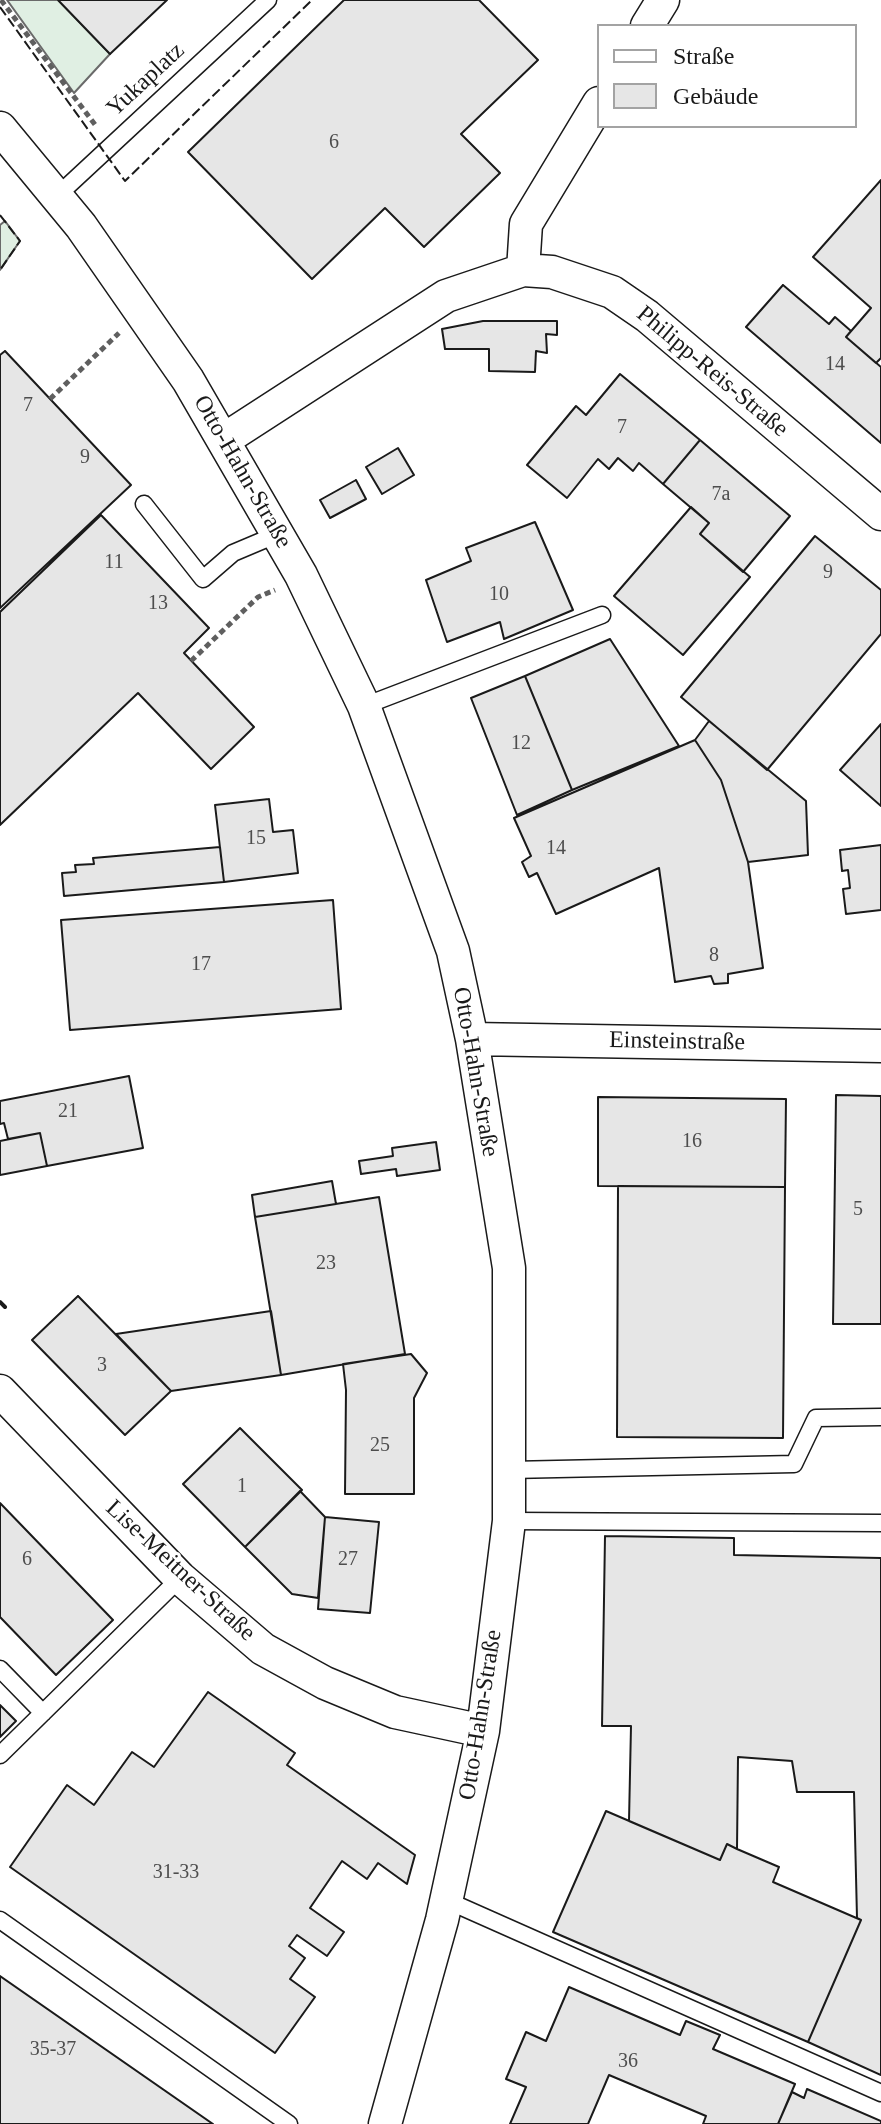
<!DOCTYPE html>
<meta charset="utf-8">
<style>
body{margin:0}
#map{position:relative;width:881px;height:2124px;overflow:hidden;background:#fff;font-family:Georgia,serif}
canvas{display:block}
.legend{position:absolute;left:597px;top:24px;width:260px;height:104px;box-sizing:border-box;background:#fff;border:2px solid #a3a3a3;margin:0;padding:10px 14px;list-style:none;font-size:24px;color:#1a1a1a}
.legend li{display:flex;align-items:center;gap:16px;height:40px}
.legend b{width:40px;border:2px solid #a3a3a3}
</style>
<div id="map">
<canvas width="881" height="2124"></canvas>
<ul class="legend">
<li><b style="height:10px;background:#fff"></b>Straße</li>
<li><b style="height:22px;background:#e6e6e6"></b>Gebäude</li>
</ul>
</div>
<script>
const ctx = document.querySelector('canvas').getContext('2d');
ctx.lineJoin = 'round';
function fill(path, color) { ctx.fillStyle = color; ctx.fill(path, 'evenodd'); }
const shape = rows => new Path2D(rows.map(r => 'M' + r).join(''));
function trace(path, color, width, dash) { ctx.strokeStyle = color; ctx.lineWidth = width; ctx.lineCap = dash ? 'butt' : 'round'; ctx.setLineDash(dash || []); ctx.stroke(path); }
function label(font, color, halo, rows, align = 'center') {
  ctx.font = font + ' Georgia,serif'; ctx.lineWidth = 6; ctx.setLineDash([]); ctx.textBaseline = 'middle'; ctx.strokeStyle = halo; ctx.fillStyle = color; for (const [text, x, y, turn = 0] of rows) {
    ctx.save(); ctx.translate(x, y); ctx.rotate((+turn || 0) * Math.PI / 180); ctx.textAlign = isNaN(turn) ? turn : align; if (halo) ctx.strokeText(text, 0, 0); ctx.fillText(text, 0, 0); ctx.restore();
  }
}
const green = shape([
 [7,0,58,0,110,54,74,93,7,0],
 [5,221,20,241,0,270,0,225,5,221]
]);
const building = shape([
 [58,0,167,0,110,54,58,0],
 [344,0,479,0,538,60,461,134,500,173,424,247,385,208,312,279,188,152,344,0],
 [881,180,881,358,876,363,846,337,871,308,813,257,881,180],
 [783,285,829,324,835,317,851,331,846,337,881,367,881,443,746,327,783,285],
 [483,321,557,321,557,335,546,334,547,353,536,351,535,372,489,371,489,349,445,349,442,329,483,321],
 [5,351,131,485,0,608,0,355,5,351],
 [620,374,700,440,663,484,639,463,633,471,618,458,609,469,598,459,567,498,527,465,576,406,586,415,620,374],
 [700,440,790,516,743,572,700,534,709,523,663,484,700,440],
 [398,448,414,475,382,494,366,467,398,448],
 [356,480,366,499,330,518,320,500,356,480],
 [691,507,709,523,700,534,750,577,683,655,614,596,691,507],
 [101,515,209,628,184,653,254,727,211,769,138,693,0,825,0,612,101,515],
 [535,522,573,610,504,639,500,622,447,642,426,580,471,561,466,548,535,522],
 [815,536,881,590,881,634,767,770,681,697,815,536],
 [610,639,679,746,572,790,525,676,610,639],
 [525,676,572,790,517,815,471,698,525,676],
 [709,721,806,801,808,855,748,862,721,780,695,740,709,721],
 [881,724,881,806,840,770,881,724],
 [695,740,721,780,748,862,763,968,728,974,728,983,714,984,711,976,675,982,659,868,556,914,537,873,529,877,522,862,531,856,514,818,695,740],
 [269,799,273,832,293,830,298,873,224,882,215,805,269,799],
 [881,845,881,910,846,914,843,889,850,888,848,870,842,871,840,850,881,845],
 [220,847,224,882,64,896,62,873,76,872,75,865,94,864,93,858,220,847],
 [333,900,341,1009,70,1030,61,920,333,900],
 [129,1076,143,1148,47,1166,40,1133,8,1139,4,1123,0,1124,0,1101,129,1076],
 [836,1095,881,1096,881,1324,833,1324,836,1095],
 [598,1097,786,1099,785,1187,598,1186,598,1097],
 [40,1133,47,1166,0,1175,0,1141,40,1133],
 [436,1142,440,1170,397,1176,396,1169,361,1174,359,1161,393,1156,392,1148,436,1142],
 [332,1181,336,1204,255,1217,252,1195,332,1181],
 [618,1186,785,1187,783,1438,617,1437,618,1186],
 [379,1197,405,1354,281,1375,255,1217,379,1197],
 [78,1296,171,1391,125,1435,32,1340,78,1296],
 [271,1311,281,1375,171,1391,116,1334,271,1311],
 [411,1354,427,1373,414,1398,414,1494,345,1494,346,1390,343,1364,411,1354],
 [240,1428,302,1490,245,1547,183,1484,240,1428],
 [300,1491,325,1517,318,1598,292,1594,245,1547,300,1491],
 [0,1503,113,1620,56,1675,0,1617,0,1503],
 [325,1517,379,1522,370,1613,318,1609,325,1517],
 [605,1536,734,1538,734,1555,881,1558,881,2075,808,2042,861,1920,857,1918,854,1792,797,1792,792,1761,738,1757,737,1849,727,1844,720,1860,629,1821,631,1726,602,1726,605,1536],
 [208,1692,295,1753,287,1765,415,1855,407,1884,378,1863,367,1879,342,1861,310,1908,344,1932,327,1956,297,1935,289,1946,305,1958,290,1979,315,1997,275,2053,10,1867,67,1785,94,1805,132,1752,154,1767,208,1692],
 [0,1705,16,1721,0,1737,0,1705],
 [606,1811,720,1860,727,1844,737,1849,779,1867,773,1882,861,1920,808,2042,553,1932,606,1811],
 [0,1976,213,2124,0,2124,0,1976],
 [569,1987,680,2035,686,2021,720,2035,713,2049,795,2084,778,2124,703,2124,706,2116,609,2075,588,2124,510,2124,526,2087,506,2079,526,2032,546,2041,569,1987],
 [807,2089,881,2121,881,2124,778,2124,792,2092,804,2098,807,2089]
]);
const path = shape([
 [1,0,96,126],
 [50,399,119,333],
 [191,661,258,597,275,590]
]);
const lane = shape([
 [57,196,268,0],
 [144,504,203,579,233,553,278,534],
 [364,706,602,615],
 [510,1470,794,1464,816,1418,881,1417],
 [509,1521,881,1523],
 [0,1669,43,1713],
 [0,1755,180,1578],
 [446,1900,881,2093],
 [0,1920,289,2124]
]);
const street = shape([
 [647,26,663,0],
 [0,128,81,226,188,380,301,575,364,706,453,951,472,1039,509,1268,509,1521,483,1731,442,1920,385,2124],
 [523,270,526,224,599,103],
 [225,439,446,296,523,270,552,272,612,292,647,316,881,514],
 [472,1039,881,1046],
 [0,1391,180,1578,263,1649,325,1683,395,1712,483,1731]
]);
const fence = shape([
 [0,7,125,181,312,0],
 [0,215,20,241,0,270]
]);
const wall = shape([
 [0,1302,5,1307]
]);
const numberNames = [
 ["6",334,143],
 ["14",835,365],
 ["7",28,406],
 ["7",622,428],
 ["9",85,458],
 ["7a",721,495],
 ["11",114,563],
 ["9",828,573],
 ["10",499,595],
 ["13",158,604],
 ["12",521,744],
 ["15",256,839],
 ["14",556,849],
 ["8",714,956],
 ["17",201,965],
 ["21",68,1112],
 ["16",692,1142],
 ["5",858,1210],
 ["23",326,1264],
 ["3",102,1366],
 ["25",380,1446],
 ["1",242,1487],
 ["6",27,1560],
 ["27",348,1560],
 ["31-33",176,1873],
 ["35-37",53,2050],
 ["36",628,2062]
];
const streetNames = [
 ["Yukaplatz",146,80,-43],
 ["Philipp-Reis-Straße",712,372,40],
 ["Otto-Hahn-Straße",242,472,60],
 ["Einsteinstraße",677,1042,1],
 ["Otto-Hahn-Straße",475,1072,80],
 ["Lise-Meitner-Straße",180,1571,43],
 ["Otto-Hahn-Straße",481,1715,-81]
];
fill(green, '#e0efe3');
trace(green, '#6a6a6a', 2);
fill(building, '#e6e6e6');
trace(building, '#1a1a1a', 2);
trace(lane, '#1a1a1a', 19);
trace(street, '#1a1a1a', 35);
trace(path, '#5f5f5f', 5, [6, 4]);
trace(lane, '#fff', 16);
trace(street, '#fff', 32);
trace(fence, '#1a1a1a', 2, [10, 4]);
trace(wall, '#1a1a1a', 4);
label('20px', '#4d4d4d', null, numberNames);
label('24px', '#1a1a1a', '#fff', streetNames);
</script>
